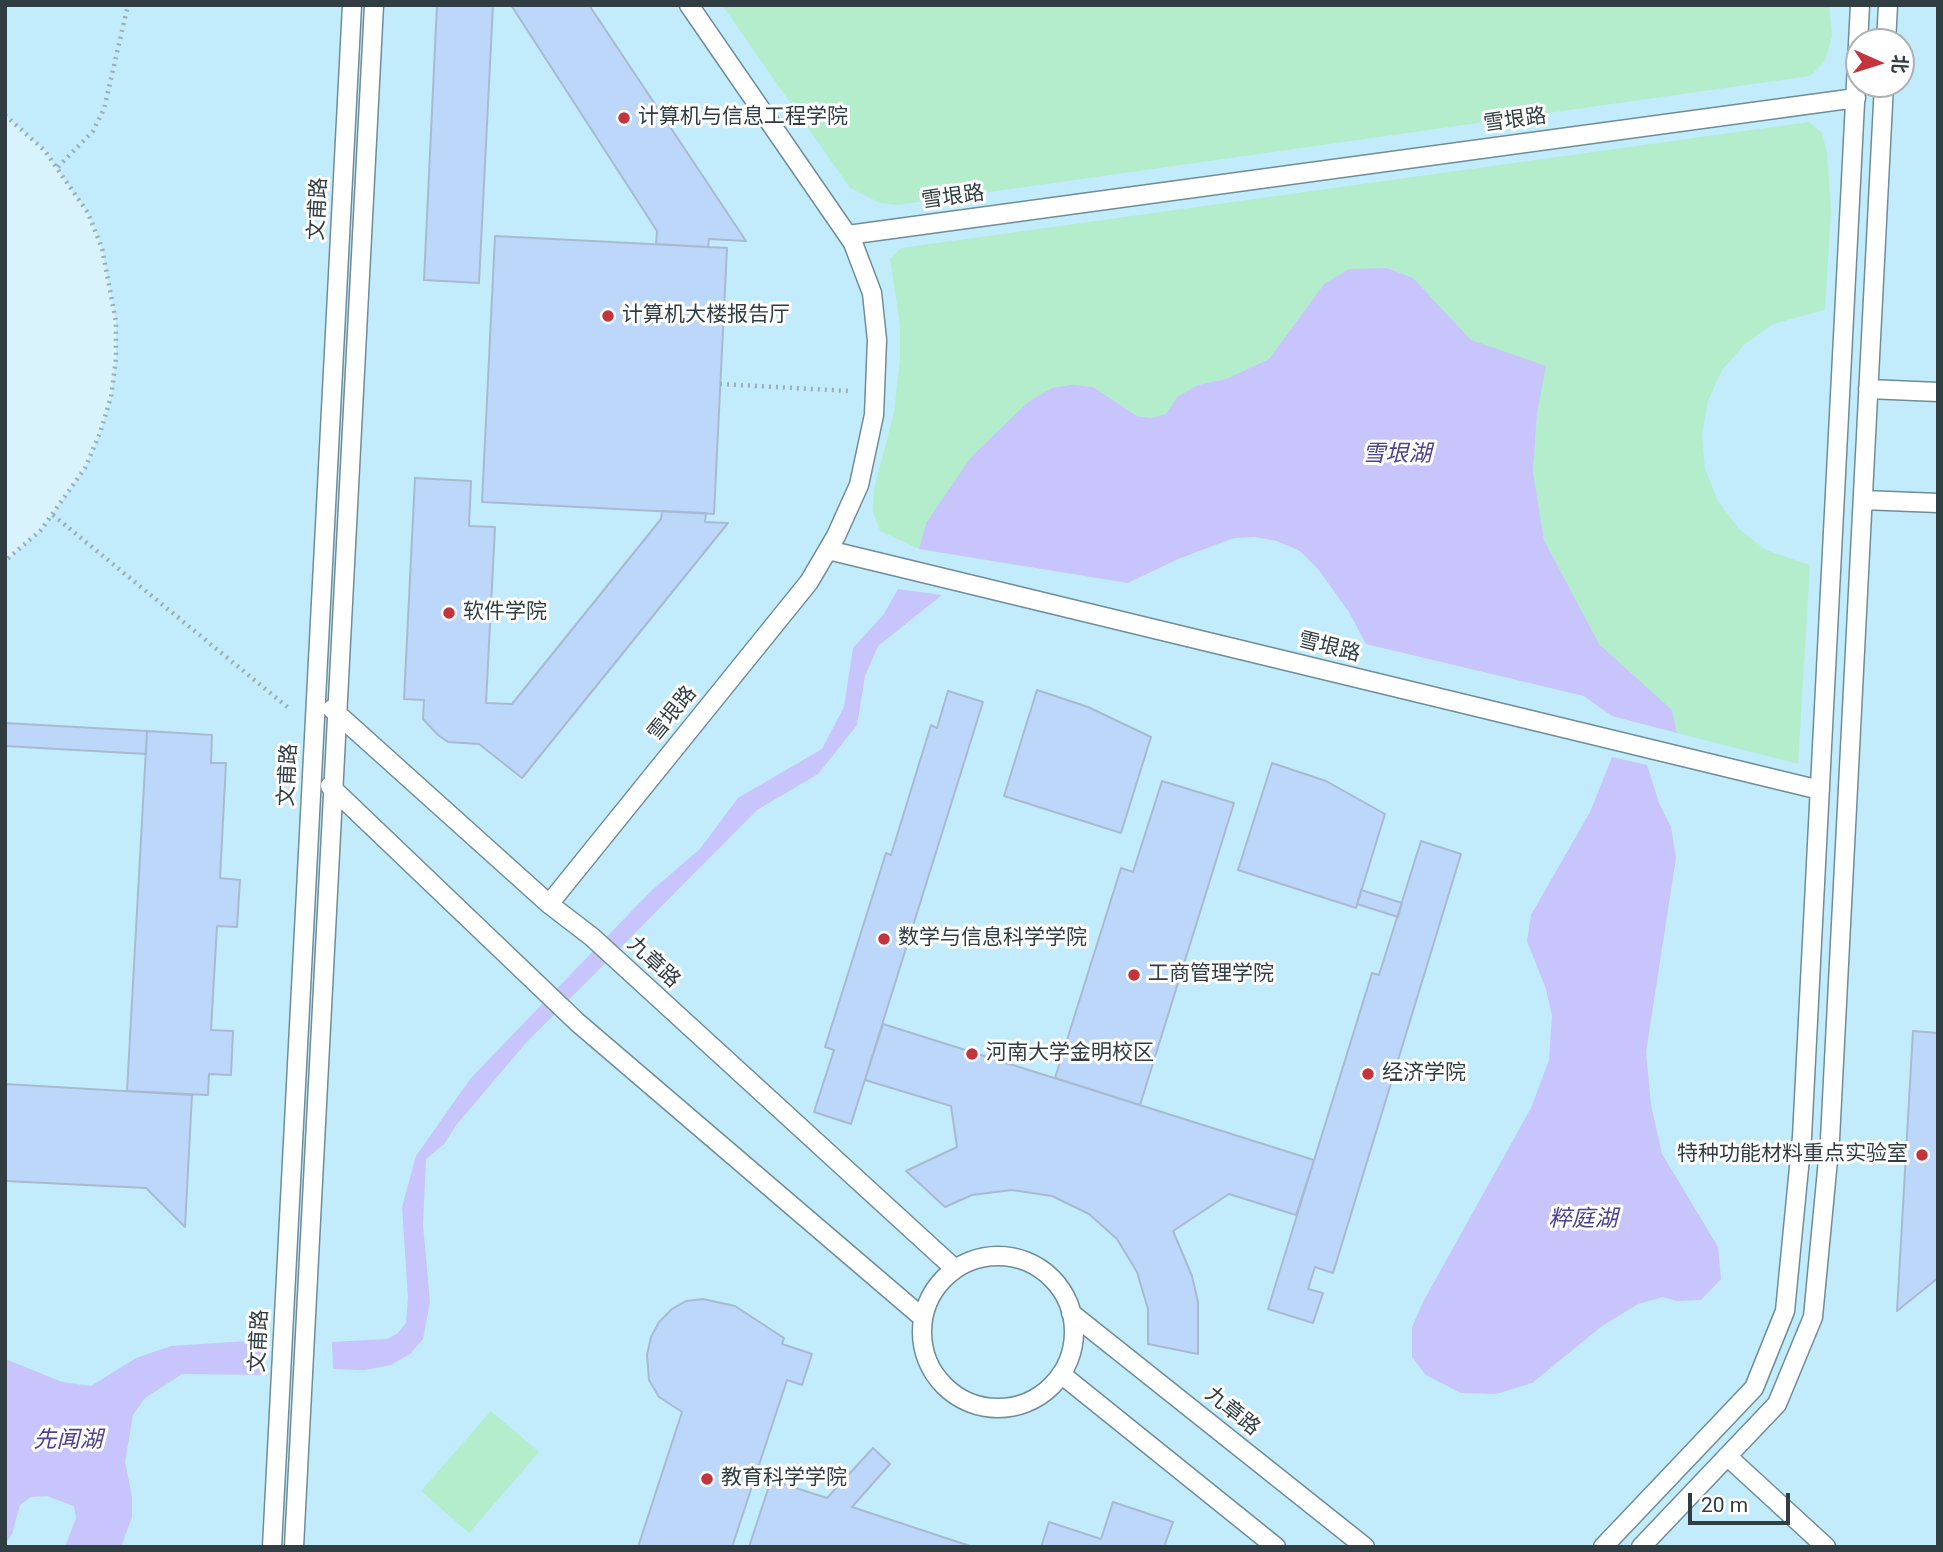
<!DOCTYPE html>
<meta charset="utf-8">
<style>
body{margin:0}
#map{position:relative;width:1943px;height:1552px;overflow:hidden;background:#d9f3fd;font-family:Roboto,"Noto Sans SC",sans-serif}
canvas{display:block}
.frame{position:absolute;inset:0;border:7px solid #303d42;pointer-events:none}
.north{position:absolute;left:1845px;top:28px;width:70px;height:70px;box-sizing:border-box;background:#fff;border:2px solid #acb1b3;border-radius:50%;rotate:93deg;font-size:19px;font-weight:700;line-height:28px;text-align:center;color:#303d42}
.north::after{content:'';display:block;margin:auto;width:24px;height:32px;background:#c4343c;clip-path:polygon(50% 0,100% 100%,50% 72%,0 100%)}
.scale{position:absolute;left:1688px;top:1493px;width:102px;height:32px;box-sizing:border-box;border:4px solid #303d42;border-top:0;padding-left:9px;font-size:21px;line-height:24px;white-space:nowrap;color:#303d42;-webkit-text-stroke:5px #fff;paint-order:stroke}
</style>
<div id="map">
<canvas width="1943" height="1552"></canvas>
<div class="frame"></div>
<div class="north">北</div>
<div class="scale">20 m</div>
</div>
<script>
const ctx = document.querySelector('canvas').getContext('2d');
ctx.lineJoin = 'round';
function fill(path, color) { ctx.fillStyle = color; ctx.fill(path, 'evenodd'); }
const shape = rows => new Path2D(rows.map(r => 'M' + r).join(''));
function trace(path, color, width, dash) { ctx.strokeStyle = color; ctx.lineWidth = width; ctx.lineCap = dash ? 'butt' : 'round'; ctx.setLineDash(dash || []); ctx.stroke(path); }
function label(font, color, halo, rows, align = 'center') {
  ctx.font = font + ' Roboto,"Noto Sans SC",sans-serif'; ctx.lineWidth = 6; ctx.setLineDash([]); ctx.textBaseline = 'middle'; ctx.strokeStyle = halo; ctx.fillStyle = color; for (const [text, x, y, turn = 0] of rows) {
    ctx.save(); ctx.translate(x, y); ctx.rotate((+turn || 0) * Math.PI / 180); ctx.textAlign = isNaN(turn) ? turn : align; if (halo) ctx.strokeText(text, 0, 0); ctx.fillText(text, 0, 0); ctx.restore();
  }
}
const built = shape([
 [5,5,1938,5,1938,1547,5,1547,5,561,41,530,85,468,100,433,111,397,116,359,116,322,102,248,88,213,45,151,5,115],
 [1859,42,1901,42,1901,84,1859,84]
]);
const green = shape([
 [722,5,1829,5,1832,36,1825,61,1810,76,898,205,880,203,850,188],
 [1809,122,1822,133,1827,153,1831,209,1825,310,1773,324,1745,344,1722,370,1708,401,1702,435,1705,469,1718,501,1739,529,1766,550,1810,565,1798,764,1677,733,1672,710,1599,644,1544,540,1533,472,1537,413,1498,352,1471,340,1413,278,1387,268,1324,284,1269,359,1226,379,1198,385,1177,397,1166,414,1151,418,1137,416,1093,387,1052,388,1028,402,971,457,926,523,919,549,880,531,873,512,874,489,894,412,900,359,900,325,890,259,901,248],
 [491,1411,539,1452,469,1533,421,1491]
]);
const water = shape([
 [1387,268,1413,278,1471,340,1546,366,1537,413,1533,472,1544,540,1599,644,1672,710,1677,733,1612,716,1584,696,1366,644,1349,612,1318,569,1300,551,1277,541,1255,537,1234,538,1178,559,1128,583,919,549,926,523,971,457,1028,402,1052,388,1072,385,1093,387,1137,416,1151,418,1166,414,1177,397,1198,385,1226,379,1269,359,1324,284,1349,269],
 [898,589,942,595,878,646,865,676,857,725,818,774,757,810,525,1044,457,1124,444,1144,426,1159,423,1225,430,1302,423,1339,410,1354,391,1365,365,1370,333,1369,332,1342,387,1339,397,1334,406,1323,408,1298,402,1207,416,1156,442,1119,471,1078,651,891,700,849,738,798,822,749,844,707,853,648,884,614],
 [1612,757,1647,765,1659,803,1671,827,1676,858,1646,1052,1651,1105,1662,1154,1718,1247,1721,1279,1701,1300,1677,1301,1663,1297,1638,1304,1602,1326,1532,1383,1496,1394,1461,1393,1426,1375,1412,1357,1412,1327,1423,1302,1531,1108,1549,1060,1552,1016,1546,989,1527,941,1531,915,1590,812],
 [264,1340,262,1375,182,1374,145,1398,133,1415,125,1462,132,1497,132,1517,121,1547,65,1547,76,1518,74,1506,47,1496,31,1497,20,1505,12,1534,5,1544,5,1359,62,1382,91,1386,136,1358,171,1346]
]);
const building = shape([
 [437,5,493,5,479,283,424,280,437,5],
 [511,5,589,5,746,241,709,239,708,247,656,244,657,231,511,5],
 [495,236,727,248,714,514,482,502,495,236],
 [415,478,471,481,469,526,495,527,486,703,512,704,661,519,662,511,706,513,705,522,728,523,522,778,479,744,448,742,438,735,423,719,424,700,404,699,415,478],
 [1037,690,1088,707,1151,737,1121,833,1004,796,1037,690],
 [948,691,983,702,851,1124,814,1112,834,1050,825,1047,886,853,891,855,931,725,937,728,948,691],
 [5,723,147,731,146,754,5,746,5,723],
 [147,731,212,735,211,763,226,763,220,878,240,880,237,927,217,926,211,1030,233,1031,231,1075,209,1074,208,1095,127,1091,147,731],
 [1272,763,1326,781,1385,814,1356,908,1238,870,1272,763],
 [1162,781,1234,803,1140,1105,1055,1078,1121,868,1133,872,1162,781],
 [1421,841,1461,854,1333,1273,1315,1267,1308,1289,1323,1293,1313,1323,1268,1309,1372,973,1379,975,1421,841],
 [1361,890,1402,903,1398,917,1357,904,1361,890],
 [883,1024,1314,1160,1296,1215,1229,1194,1173,1231,1192,1276,1198,1302,1198,1354,1148,1344,1148,1309,1137,1272,1117,1239,1089,1214,1052,1196,1012,1190,972,1195,945,1207,906,1171,957,1147,951,1106,865,1080,883,1024],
 [1913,1031,1938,1033,1938,1278,1897,1311,1913,1031],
 [5,1084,192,1095,185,1227,146,1188,5,1181,5,1084],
 [703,1299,735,1306,784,1338,782,1344,812,1354,802,1385,787,1380,732,1547,638,1547,682,1412,659,1397,649,1380,647,1355,651,1337,659,1322,672,1309,686,1301,703,1299],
 [873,1448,890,1464,852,1507,973,1547,749,1547,771,1480,827,1498,873,1448],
 [1113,1502,1173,1522,1164,1547,1041,1547,1049,1522,1101,1539,1113,1502]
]);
const path = shape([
 [5,115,45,151,88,213,102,248,116,322,116,359,111,397,100,433,85,468,41,530,5,561],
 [58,167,93,131,104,109,128,5],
 [720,384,850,391],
 [53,515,291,710]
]);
const service = shape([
 [1886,42,1888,5],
 [848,235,1856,98],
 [1868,389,1938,392],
 [1863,500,1938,503],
 [828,550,1820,790],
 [332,709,549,904,592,937,955,1269],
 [330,786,577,1022,923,1318],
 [549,904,809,582,836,536,859,485,874,415,877,340,872,293,853,243,689,5],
 '922 1332a76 76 0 1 1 152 0a76 76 0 1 1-152 0Z',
 [1071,1313,1365,1547],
 [1061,1374,1276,1547],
 [1727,1456,1826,1547],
 [272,1547,352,5],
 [294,1547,374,5],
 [1603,1547,1754,1388,1785,1311,1802,1137,1860,5],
 [1641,1547,1777,1404,1813,1317,1830,1139,1884,84]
]);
const markers = [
 [624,118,7,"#c4343c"],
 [608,316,7,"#c4343c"],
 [449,613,7,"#c4343c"],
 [884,939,7,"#c4343c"],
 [1134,975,7,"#c4343c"],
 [972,1054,7,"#c4343c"],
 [1368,1074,7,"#c4343c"],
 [1922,1155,7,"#c4343c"],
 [707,1479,7,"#c4343c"]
];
const poiNames = [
 ["计算机与信息工程学院",638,118],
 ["计算机大楼报告厅",622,316],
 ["软件学院",463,613],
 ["数学与信息科学学院",898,939],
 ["工商管理学院",1148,975],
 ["河南大学金明校区",986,1054],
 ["经济学院",1382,1074],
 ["特种功能材料重点实验室",1908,1155,"right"],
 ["教育科学学院",721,1479]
];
const streetNames = [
 ["雪垠路",1515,121,-8],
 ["雪垠路",953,198,-8],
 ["文甫路",319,209,-87],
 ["雪垠路",1329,648,14],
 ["雪垠路",673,714,-51],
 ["文甫路",289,775,-87],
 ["九章路",653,963,43],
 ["文甫路",260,1341,-87],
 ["九章路",1232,1412,39]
];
const waterNames = [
 ["雪垠湖",1397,455],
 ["粹庭湖",1583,1220],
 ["先闻湖",68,1441]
];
fill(built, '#c2ecfc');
fill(green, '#b4edcb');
fill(water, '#c7c5fb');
fill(building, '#bcd7f9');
trace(building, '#a8bad1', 2);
trace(service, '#6e8d98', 21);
trace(path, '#99aeb6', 4.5, [2, 5]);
trace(service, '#fff', 18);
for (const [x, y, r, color] of markers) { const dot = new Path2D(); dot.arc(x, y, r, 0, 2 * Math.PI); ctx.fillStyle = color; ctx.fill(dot); trace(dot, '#fff', 2.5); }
label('21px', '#303d42', '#fff', poiNames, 'left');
label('21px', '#303d42', '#fff', streetNames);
label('italic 23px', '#4e4391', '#fff', waterNames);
</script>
